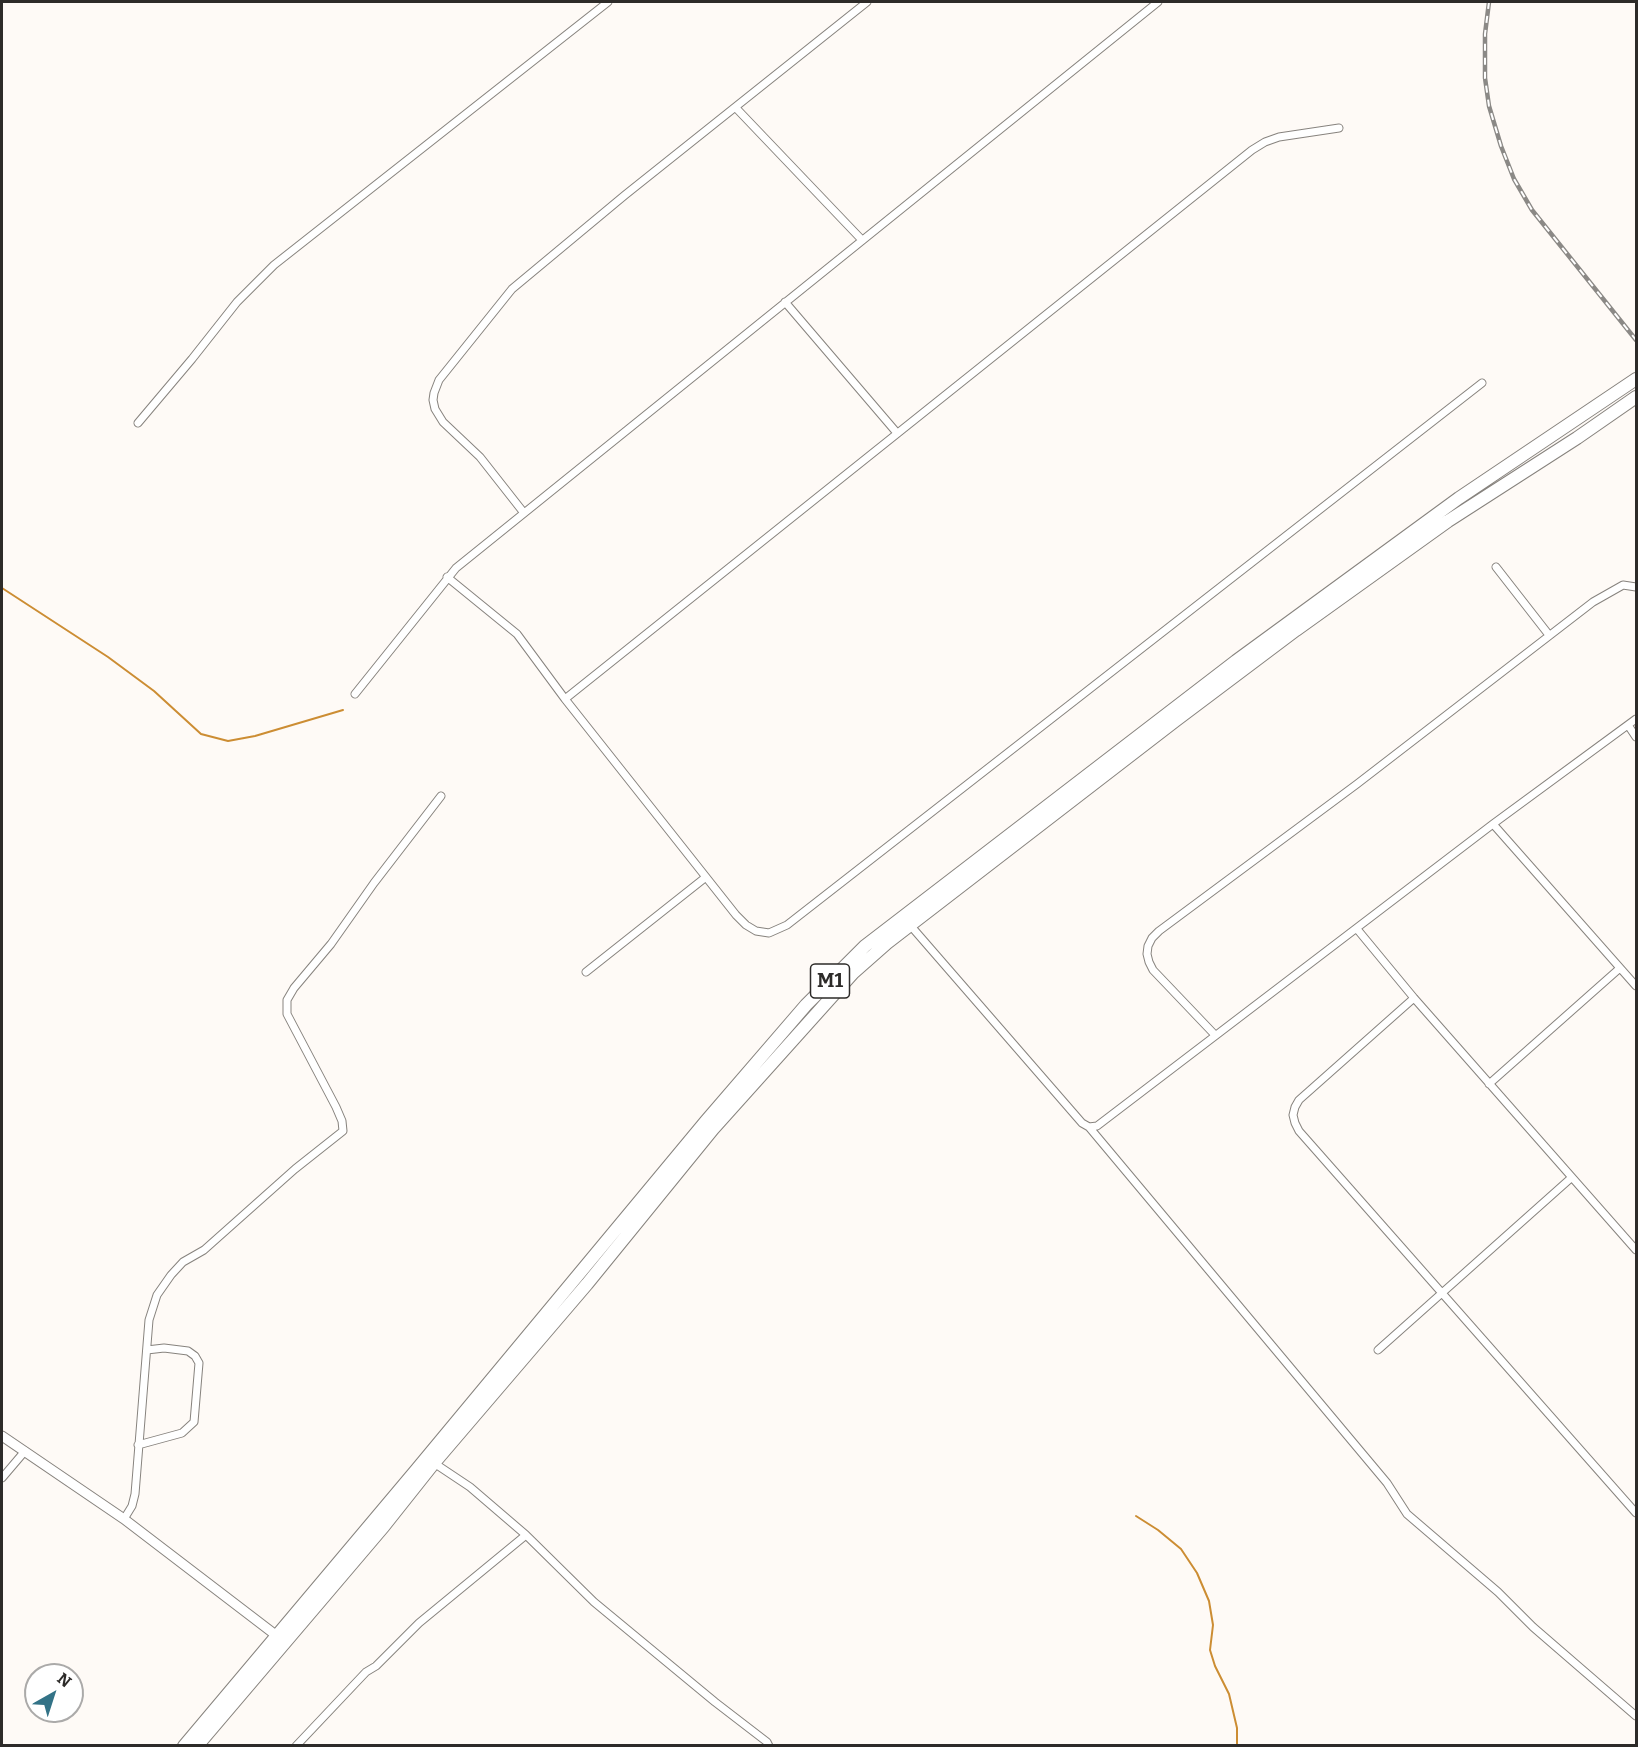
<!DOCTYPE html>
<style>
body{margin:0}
#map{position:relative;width:1638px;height:1747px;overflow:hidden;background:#fefaf6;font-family:Bitter,serif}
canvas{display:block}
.frame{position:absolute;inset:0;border:3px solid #2d2b29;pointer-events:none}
.north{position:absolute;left:24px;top:1663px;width:60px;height:60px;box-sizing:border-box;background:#fff;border:2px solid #abaaa9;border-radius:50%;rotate:39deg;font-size:16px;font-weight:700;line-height:24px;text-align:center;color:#2d2b29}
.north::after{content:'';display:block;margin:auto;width:21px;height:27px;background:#337387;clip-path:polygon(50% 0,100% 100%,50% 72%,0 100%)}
</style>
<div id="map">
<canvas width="1638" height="1747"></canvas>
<div class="frame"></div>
<div class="north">N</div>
</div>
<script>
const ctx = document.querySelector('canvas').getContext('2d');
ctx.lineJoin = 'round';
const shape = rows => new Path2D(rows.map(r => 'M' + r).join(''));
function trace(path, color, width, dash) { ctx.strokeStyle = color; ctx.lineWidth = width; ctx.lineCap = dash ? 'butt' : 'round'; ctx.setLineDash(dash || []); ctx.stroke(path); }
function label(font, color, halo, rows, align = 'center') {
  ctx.font = font + ' Bitter,serif'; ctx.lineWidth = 4.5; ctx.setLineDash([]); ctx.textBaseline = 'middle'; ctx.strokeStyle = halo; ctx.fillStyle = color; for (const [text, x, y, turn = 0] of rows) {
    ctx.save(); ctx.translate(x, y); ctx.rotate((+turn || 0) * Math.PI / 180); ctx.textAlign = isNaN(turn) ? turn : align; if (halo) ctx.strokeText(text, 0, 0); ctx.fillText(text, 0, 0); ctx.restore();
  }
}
const stream = shape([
 [2,588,108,657,154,691,201,734,228,741,255,736,343,710],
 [1136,1516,1158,1530,1181,1549,1197,1573,1209,1601,1213,1625,1210,1650,1215,1666,1229,1694,1237,1728,1237,1746]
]);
const street = shape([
 [736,108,862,240],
 [785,302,897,433],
 [138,423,192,359,237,302,274,265,608,2],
 [524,513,480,457,443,422,435,409,433,400,434,393,439,380,512,289,625,195,867,2],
 [1496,567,1549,635],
 [447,577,517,634,565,699,736,915,746,925,756,931,769,933,787,925,1482,383],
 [355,694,456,568,1158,2],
 [565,699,1252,150,1265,142,1279,137,1339,128],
 [1628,725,1636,737],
 [1493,824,1636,986],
 [910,925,1082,1123,1089,1127,1097,1126,1493,824,1636,719],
 [1357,929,1414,998,1636,1250],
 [586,972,706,877],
 [1414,998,1299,1100,1295,1107,1293,1115,1295,1123,1299,1131,1636,1513],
 [1215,1035,1153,970,1149,962,1147,954,1148,946,1152,938,1159,931,1357,784,1593,602,1623,585,1636,587],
 [1489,1084,1620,968],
 [1089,1127,1387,1483,1407,1514,1498,1592,1533,1627,1636,1716],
 [1378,1350,1571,1178],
 [138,1445,182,1433,194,1422,199,1363,195,1356,188,1351,164,1348,147,1350],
 [434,1463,470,1487,526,1535,594,1602,715,1702,767,1742,769,1746],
 [2,1478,25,1451],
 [124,1519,132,1506,135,1494,149,1320,157,1295,171,1275,183,1262,204,1250,295,1169,343,1131,342,1121,336,1107,287,1014,287,1000,294,988,331,944,374,883,441,796],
 [296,1746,366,1672,376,1666,419,1623,526,1535]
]);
const secondary = shape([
 [2,1436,124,1519,277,1636]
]);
const highway = shape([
 [184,1746,417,1469,706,1121,806,1005,865,946,1236,661,1459,498,1636,379],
 [197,1746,384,1526,434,1463,587,1284,713,1129,853,973,887,943,1175,721,1296,630,1448,521,1577,438,1636,397]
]);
const rail = shape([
 [1489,2,1485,34,1485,78,1489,106,1501,146,1514,179,1532,210,1636,340]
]);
const shields = [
 [830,981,39]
];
const shieldNames = [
 ["M1",830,981]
];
trace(stream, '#cc8d33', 2);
trace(street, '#87837e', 9);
trace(secondary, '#87837e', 11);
trace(highway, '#87837e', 14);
trace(street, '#fff', 7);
trace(secondary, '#fff', 9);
trace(highway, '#fff', 12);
trace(rail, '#8b8986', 4.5);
trace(rail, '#fff', 2, [7]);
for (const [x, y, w] of shields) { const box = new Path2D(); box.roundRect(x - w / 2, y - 17, w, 34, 4.5); ctx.fillStyle = '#fff'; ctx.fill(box); trace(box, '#2d2b29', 1.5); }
label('bold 20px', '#2d2b29', null, shieldNames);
</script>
